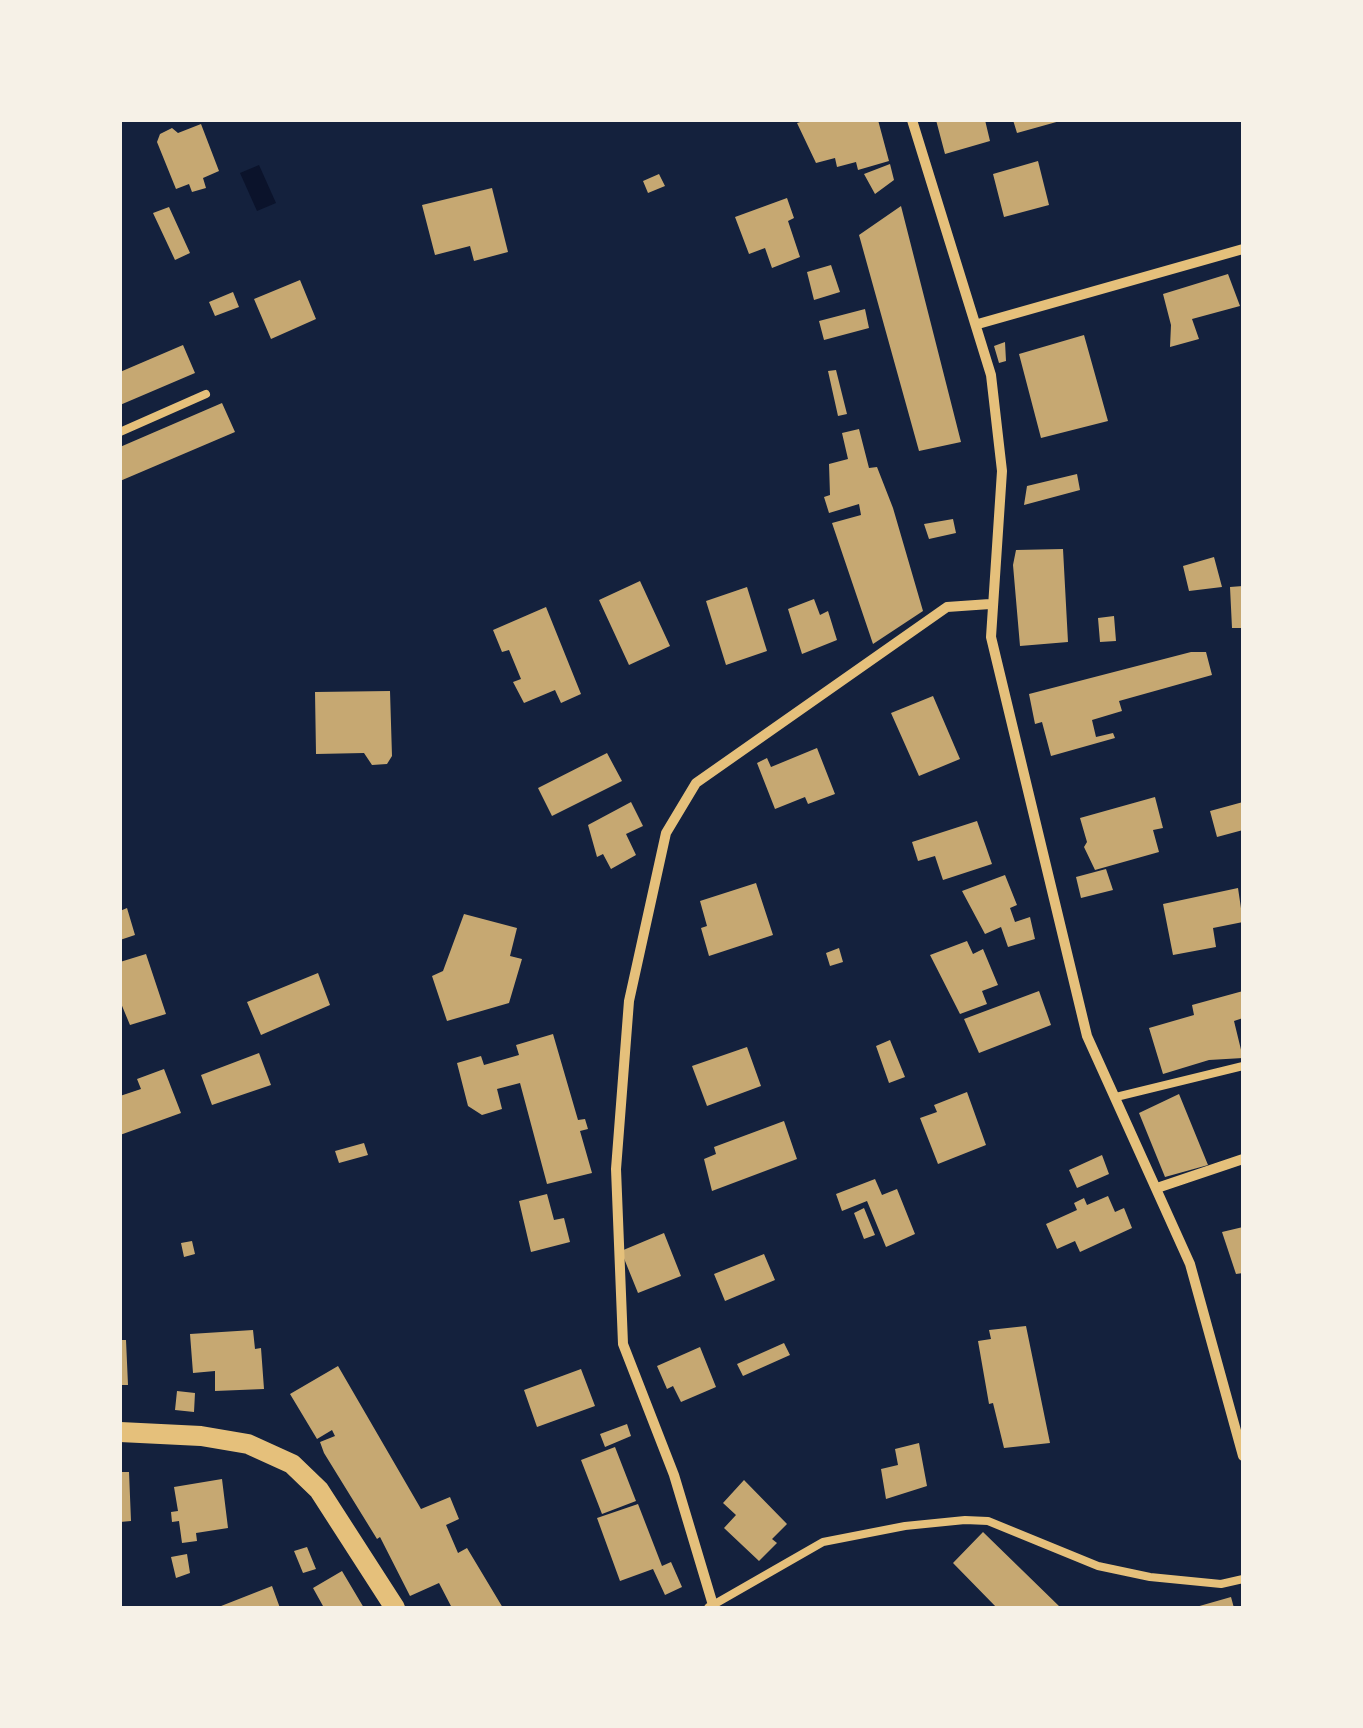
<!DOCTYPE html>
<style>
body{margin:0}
#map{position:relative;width:1363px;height:1728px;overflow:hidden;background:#14213d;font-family:Jost,sans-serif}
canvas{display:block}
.frame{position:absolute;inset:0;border:122px solid #f6f1e7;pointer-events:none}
</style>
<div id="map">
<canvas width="1363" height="1728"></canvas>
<div class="frame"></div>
</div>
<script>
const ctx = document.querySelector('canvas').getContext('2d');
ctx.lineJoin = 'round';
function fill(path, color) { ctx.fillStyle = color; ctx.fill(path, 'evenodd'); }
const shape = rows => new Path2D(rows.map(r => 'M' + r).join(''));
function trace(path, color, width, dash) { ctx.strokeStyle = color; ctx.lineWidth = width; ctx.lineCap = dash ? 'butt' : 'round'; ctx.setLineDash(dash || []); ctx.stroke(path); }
const water = shape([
 [259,165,276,203,257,211,240,173]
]);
const building = shape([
 [807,120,878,120,889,161,858,170,856,162,837,167,835,158,816,163,797,123],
 [936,120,985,120,990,141,945,154],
 [1013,120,1060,120,1060,121,1017,133],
 [201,124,219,171,203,178,206,188,192,192,189,184,176,189,157,142,160,134,172,128,178,133],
 [1038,161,1049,205,1004,217,993,174],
 [890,164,894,180,875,194,864,174],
 [659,174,665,186,648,193,643,181],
 [492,188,508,252,474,261,470,246,435,255,422,205],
 [787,198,794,218,788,221,800,257,772,268,765,248,749,254,735,217],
 [901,206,961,442,919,451,859,235],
 [169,207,190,253,175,260,153,213],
 [831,265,840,292,814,300,807,272],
 [1228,274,1240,306,1192,319,1199,339,1170,347,1171,325,1163,294],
 [300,280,316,319,271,339,254,299],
 [233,292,239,307,215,316,209,302],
 [865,309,869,328,824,340,819,321],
 [1084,335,1108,421,1041,438,1019,354],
 [1005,342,1006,361,999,363,994,346],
 [183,345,195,373,120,405,120,372],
 [836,370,847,414,838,416,828,371],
 [222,403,235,432,120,481,120,447],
 [859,429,869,468,877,467,893,508,923,611,873,644,832,523,861,515,859,504,829,513,824,497,830,495,829,464,848,459,842,433],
 [1077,474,1080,490,1024,505,1027,486],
 [953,519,956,533,929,539,924,524],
 [1063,549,1068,642,1020,646,1013,565,1016,550],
 [1214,557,1222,587,1189,591,1183,566],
 [640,581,670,646,629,665,599,600],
 [1243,586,1243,628,1232,628,1230,587],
 [747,587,767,651,726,665,706,601],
 [814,599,820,615,828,611,837,640,802,654,788,609],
 [546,607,581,694,561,703,555,690,524,703,513,682,521,679,509,650,502,652,493,630],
 [1114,616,1116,641,1100,642,1098,618],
 [1191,652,1206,652,1212,675,1119,701,1122,711,1092,720,1096,737,1113,733,1115,738,1051,756,1042,722,1035,724,1029,694],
 [390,691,392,756,387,764,372,765,364,753,316,754,315,692],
 [933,696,960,759,919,776,891,713],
 [817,748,835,794,808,804,805,797,775,809,757,763,767,758,771,767],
 [607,753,622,781,552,816,538,788],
 [1155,797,1163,828,1153,830,1159,852,1095,870,1084,847,1087,842,1080,818],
 [631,802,643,826,626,834,636,855,611,869,603,854,597,857,588,825],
 [1243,802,1243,830,1217,837,1210,811],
 [977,821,992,864,943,880,935,856,918,861,912,842],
 [1106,869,1113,890,1081,898,1076,877],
 [1005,875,1017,905,1010,908,1015,922,1030,917,1035,939,1008,947,1001,927,985,934,962,891],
 [756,883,773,935,709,956,701,928,707,926,700,901],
 [1238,888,1243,922,1213,928,1216,947,1173,955,1163,904],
 [127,908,135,935,120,940,120,911],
 [464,914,517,928,510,956,522,959,509,1003,447,1021,432,976,443,971],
 [967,941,973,954,983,949,998,985,982,991,987,1004,960,1014,930,955],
 [839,948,843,962,830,966,826,953],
 [146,954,166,1014,130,1025,120,1001,120,962],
 [318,973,330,1005,261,1035,247,1002],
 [1039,991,1051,1025,979,1053,964,1019],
 [1243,991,1243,1018,1234,1021,1243,1058,1209,1060,1163,1074,1149,1028,1194,1015,1192,1005],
 [553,1034,578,1120,585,1119,588,1129,580,1131,592,1173,547,1184,520,1083,497,1089,502,1109,482,1115,468,1106,457,1063,481,1056,484,1065,519,1055,516,1045],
 [890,1040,905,1077,889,1083,876,1046],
 [747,1047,761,1086,707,1106,692,1066],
 [259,1053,271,1085,212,1105,201,1075],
 [164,1069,181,1113,120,1135,120,1096,141,1089,137,1079],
 [967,1092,986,1145,938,1164,920,1118,937,1112,934,1105],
 [1179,1094,1208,1165,1165,1177,1139,1113],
 [784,1121,797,1159,712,1191,704,1159,716,1154,714,1147],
 [364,1143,368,1155,339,1163,335,1151],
 [1102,1155,1109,1174,1077,1188,1069,1170],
 [875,1179,882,1195,897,1189,915,1234,886,1247,867,1201,842,1211,836,1194],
 [547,1194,554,1220,564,1218,570,1242,531,1252,519,1201],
 [1108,1196,1115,1212,1124,1208,1132,1228,1080,1252,1075,1241,1057,1249,1046,1224,1077,1210,1074,1203,1084,1198,1087,1205],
 [864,1208,875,1235,864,1239,854,1213],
 [1243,1227,1243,1273,1236,1274,1222,1232],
 [664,1233,681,1276,638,1293,621,1251],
 [192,1241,195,1254,184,1257,181,1243],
 [764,1254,775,1280,725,1301,714,1274],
 [1026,1326,1050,1443,1004,1448,993,1403,989,1404,978,1341,991,1339,989,1330],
 [253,1330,255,1349,261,1348,264,1389,215,1391,215,1371,193,1373,190,1334],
 [120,1340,126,1340,128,1385,120,1385],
 [784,1343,790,1355,743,1376,737,1364],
 [700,1347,716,1387,681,1402,673,1386,667,1389,657,1366],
 [338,1366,421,1509,450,1497,459,1519,446,1525,458,1553,467,1548,503,1608,452,1608,439,1583,410,1596,380,1537,377,1539,324,1453,320,1442,335,1436,332,1430,317,1439,290,1394],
 [581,1369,595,1406,537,1427,524,1390],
 [177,1391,195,1393,194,1412,175,1410],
 [627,1424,631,1436,605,1447,600,1434],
 [919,1443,927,1486,886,1499,881,1469,898,1465,895,1449],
 [615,1447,636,1501,602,1514,581,1460],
 [120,1472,129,1472,131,1521,120,1522],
 [222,1479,228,1528,196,1533,197,1541,182,1543,179,1521,172,1522,171,1512,178,1511,174,1487],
 [744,1480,787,1524,772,1539,777,1543,759,1561,724,1528,736,1515,723,1503],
 [638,1504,662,1566,671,1562,682,1587,665,1595,653,1569,620,1581,597,1518],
 [983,1532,1061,1608,997,1608,953,1563],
 [307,1547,316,1569,303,1573,294,1551],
 [187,1554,190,1573,176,1578,171,1557],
 [342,1571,364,1608,319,1608,323,1606,313,1588],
 [272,1586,280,1608,216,1608],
 [1231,1597,1234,1608,1196,1608,1196,1607]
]);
const service = shape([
 [120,432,206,394],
 [1116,1097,1243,1066],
 [713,1605,823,1542,905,1526,965,1520,988,1521,1098,1566,1150,1577,1221,1584,1243,1579]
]);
const minor = shape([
 [912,120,991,375,1002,471,991,637,1087,1036,1190,1264,1243,1456],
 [978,324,1243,249],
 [1157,1188,1243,1159],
 [709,1608,713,1605,674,1475,623,1344,616,1169,629,1001,666,833,696,783,947,607,990,604]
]);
const secondary = shape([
 [120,1432,201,1436,248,1444,292,1464,319,1490,395,1608]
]);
fill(water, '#0b132b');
fill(building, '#c6a872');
trace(service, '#e5c07b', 8);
trace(minor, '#e5c07b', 10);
trace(secondary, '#e5c07b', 20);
</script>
